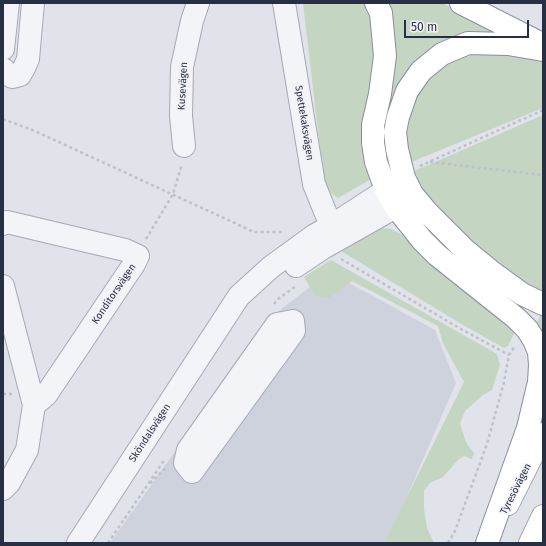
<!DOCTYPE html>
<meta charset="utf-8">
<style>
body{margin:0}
#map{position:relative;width:546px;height:546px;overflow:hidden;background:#e0e3ea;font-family:"Fira Sans",sans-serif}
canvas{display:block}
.frame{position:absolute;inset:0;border:4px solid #282f43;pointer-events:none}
.scale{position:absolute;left:404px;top:20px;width:125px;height:18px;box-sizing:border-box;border:2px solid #282f43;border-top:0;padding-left:5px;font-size:12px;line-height:14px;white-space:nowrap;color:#282f43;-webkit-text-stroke:3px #f0f2f7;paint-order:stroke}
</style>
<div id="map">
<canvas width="546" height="546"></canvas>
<div class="frame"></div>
<div class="scale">50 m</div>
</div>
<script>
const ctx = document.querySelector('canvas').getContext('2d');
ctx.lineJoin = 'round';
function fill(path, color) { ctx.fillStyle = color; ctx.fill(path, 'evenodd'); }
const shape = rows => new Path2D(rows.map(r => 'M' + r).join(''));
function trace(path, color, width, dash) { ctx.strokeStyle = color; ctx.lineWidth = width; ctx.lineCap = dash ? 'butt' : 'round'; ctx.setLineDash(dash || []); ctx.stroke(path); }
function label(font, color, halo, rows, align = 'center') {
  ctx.font = font + ' "Fira Sans",sans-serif'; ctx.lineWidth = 3; ctx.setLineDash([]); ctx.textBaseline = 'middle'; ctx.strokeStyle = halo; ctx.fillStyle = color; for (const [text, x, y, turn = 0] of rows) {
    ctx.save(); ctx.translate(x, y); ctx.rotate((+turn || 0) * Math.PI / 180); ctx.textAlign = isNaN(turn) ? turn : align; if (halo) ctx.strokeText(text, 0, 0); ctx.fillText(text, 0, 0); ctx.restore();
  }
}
const built = shape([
 [329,272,435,330,456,383,387,543,110,543,270,318]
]);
const green = shape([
 [303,3,370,3,374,15,373,178,338,198,331,193,324,182],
 [385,3,442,3,502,34,469,35,385,116],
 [480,50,543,60,543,108,409,163,404,149,405,114,412,94,437,66],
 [543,115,543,294,542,296,469,244,426,195,412,172],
 [380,228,391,229,402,235,437,267,516,330,508,346,504,348,463,325,336,248],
 [331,260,497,354,500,365,492,390,483,395,465,411,460,423,465,440,469,447,474,453,472,459,464,456,458,460,443,477,430,483,424,491,424,509,427,528,434,543,384,543,464,382,443,343,438,326,352,281,329,298,315,296,304,277],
 [543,315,543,334,536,324,540,316]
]);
const path = shape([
 [3,119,35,131,254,232,284,232],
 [430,162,543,175],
 [420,166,543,110],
 [146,239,173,194,182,164],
 [341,259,461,329,509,355],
 [274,304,278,299,296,286],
 [3,394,12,394],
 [150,483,167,467],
 [108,543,165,459],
 [448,543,455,531,487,444,504,382,509,355,515,346]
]);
const minor = shape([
 [284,3,314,184,324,209,337,239],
 [3,49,8,3],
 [3,69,12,77,20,75,24,68,28,59,33,3],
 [184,146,181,116,182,67,192,21,198,3],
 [3,224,7,222,125,250,138,256,134,264,46,395,34,405,3,286],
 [296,266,323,248,385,213,411,195],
 [293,321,294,331,192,472,185,463,188,450,277,324,293,321],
 [3,489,9,483,27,450,34,405],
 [78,543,239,296,271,267,315,235,331,226,402,180]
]);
const major = shape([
 [508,504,543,434],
 [530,543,543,516]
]);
const highway = shape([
 [376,3,381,13,385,56,380,94,373,125,373,143,376,162,386,190,395,206,422,240,437,255,516,318,527,329,534,340,539,352,540,365,539,382,528,428,487,543],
 [461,3,538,42],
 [543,50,508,44,468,43,442,54,421,71,407,91,398,117,395,132,397,149,404,178,412,194,426,211,465,250,493,273,522,294,543,304]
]);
const streetNames = [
 ["Kusevägen",183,86,-87],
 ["Spettekaksvägen",304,123,81],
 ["Konditorsvägen",114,294,-56],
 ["Sköndalsvägen",150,433,-57],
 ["Tyresövägen",516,489,-63]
];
fill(built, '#ced2dc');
fill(green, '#c4d5c1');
trace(minor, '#a5a9b5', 24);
trace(major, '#9fa6b7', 24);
trace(highway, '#878ea2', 24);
trace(path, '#bec1c9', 2.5, [3, 3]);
trace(minor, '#f3f4f8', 22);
trace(major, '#fff', 22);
trace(highway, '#fff', 22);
label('10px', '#282f43', '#f0f2f7', streetNames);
</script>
